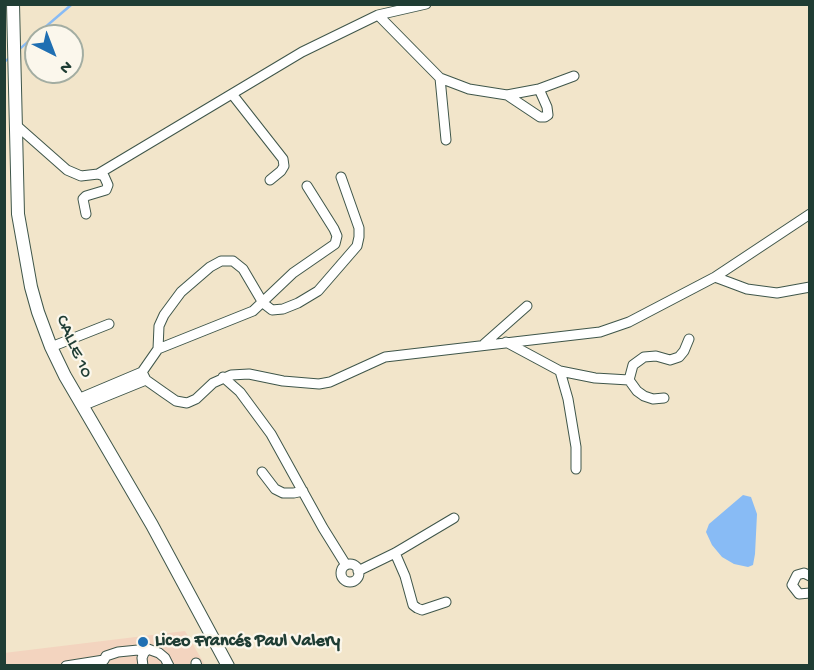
<!DOCTYPE html>
<meta charset="utf-8">
<style>
body{margin:0}
#map{position:relative;width:814px;height:670px;overflow:hidden;background:#f2e5ca;font-family:"Gochi Hand",sans-serif}
canvas{display:block}
.frame{position:absolute;inset:0;border:6px solid #1f3d34;pointer-events:none}
.north{position:absolute;left:24px;top:24px;width:60px;height:60px;box-sizing:border-box;background:#fbf7ec;border:2px solid #a3ada2;border-radius:50%;rotate:138deg;font-size:16px;font-weight:700;line-height:24px;text-align:center;color:#1f3d34}
.north::after{content:'';display:block;margin:auto;width:21px;height:27px;background:#1f6fb2;clip-path:polygon(50% 0,100% 100%,50% 72%,0 100%)}
</style>
<div id="map">
<canvas width="814" height="670"></canvas>
<div class="frame"></div>
<div class="north">N</div>
</div>
<script>
const ctx = document.querySelector('canvas').getContext('2d');
ctx.lineJoin = 'round';
function fill(path, color) { ctx.fillStyle = color; ctx.fill(path, 'evenodd'); }
const shape = rows => new Path2D(rows.map(r => 'M' + r).join(''));
function trace(path, color, width, dash) { ctx.strokeStyle = color; ctx.lineWidth = width; ctx.lineCap = dash ? 'butt' : 'round'; ctx.setLineDash(dash || []); ctx.stroke(path); }
function label(font, color, halo, rows, align = 'center') {
  ctx.font = font + ' "Gochi Hand",sans-serif'; ctx.lineWidth = 4.5; ctx.setLineDash([]); ctx.textBaseline = 'middle'; ctx.strokeStyle = halo; ctx.fillStyle = color; for (const [text, x, y, turn = 0] of rows) {
    ctx.save(); ctx.translate(x, y); ctx.rotate((+turn || 0) * Math.PI / 180); ctx.textAlign = isNaN(turn) ? turn : align; if (halo) ctx.strokeText(text, 0, 0); ctx.fillText(text, 0, 0); ctx.restore();
  }
}
const built = shape([
 [185,631,205,665,5,665,4,653]
]);
const water = shape([
 [69,5,73,5,5,63,5,60],
 [743,495,751,497,757,514,755,554,753,565,748,567,734,564,722,557,712,545,706,532,709,524]
]);
const minor = shape([
 [378,15,440,78,469,89,507,95,539,89,574,76],
 [440,78,446,140],
 [232,94,283,159,284,166,281,171,270,180],
 [507,95,540,117,545,117,548,115,547,107,539,89],
 [16,125,67,170,81,176,98,174,302,52,378,15,426,4],
 [86,214,83,199,86,196,106,190,108,185,104,176,98,174],
 [715,277,747,289,777,293,810,287],
 [506,342,560,371,568,399,576,447,576,469],
 [484,344,527,306],
 [51,347,109,324],
 [158,349,159,326,164,315,181,292,210,267,221,261,233,261,243,269,263,303,272,310,283,309,298,303,318,291,357,246,359,237,359,228,341,177],
 [560,371,595,378,629,380,633,365,644,357,656,356,670,360,679,357,684,351,689,339],
 [142,372,146,380,163,392,176,401,187,403,196,399,213,383,231,375,249,374,283,381,319,384,330,382,385,357,600,332,629,322,715,277,810,214],
 [223,377,240,392,271,434,323,528,346,565],
 [629,380,637,391,644,396,653,399,664,398],
 [78,399,142,372,158,349,253,311,293,273,335,244,337,236,334,229,307,186],
 [82,406,146,380],
 [262,472,275,489,283,493,294,493,303,491],
 [395,553,405,576,413,605,417,608,422,610,446,602],
 '341 573a9 9 0 1 1 18 0a9 9 0 1 1-18 0Z',
 [358,571,395,553,454,518],
 [810,576,804,573,797,575,792,585,799,594,810,593],
 [196,663,197,666],
 [66,666,104,660,106,656,118,652,138,650,144,653],
 [143,666,142,658,144,653,148,649,159,653,165,658,169,666]
]);
const major = shape([
 [13,4,18,214,31,287,38,312,51,347,65,376,152,525,228,666]
]);
const markers = [
 [143,642,6,"#1f6fb2"]
];
const streetNames = [
 ["CALLE 10",73,347,66]
];
const poiNames = [
 ["Liceo Francés Paul Valery",155,642]
];
fill(built, '#f3d4bf');
fill(water, '#88bbf5');
trace(minor, '#3f564a', 11);
trace(major, '#3f564a', 14);
trace(minor, '#fff', 9);
trace(major, '#fff', 12);
for (const [x, y, r, color] of markers) { const dot = new Path2D(); dot.arc(x, y, r, 0, 2 * Math.PI); ctx.fillStyle = color; ctx.fill(dot); trace(dot, '#fbf7ec', 2); }
label('18px', '#1f3d34', '#fbf7ec', streetNames);
label('bold 18px', '#1f3d34', '#fbf7ec', poiNames, 'left');
</script>
